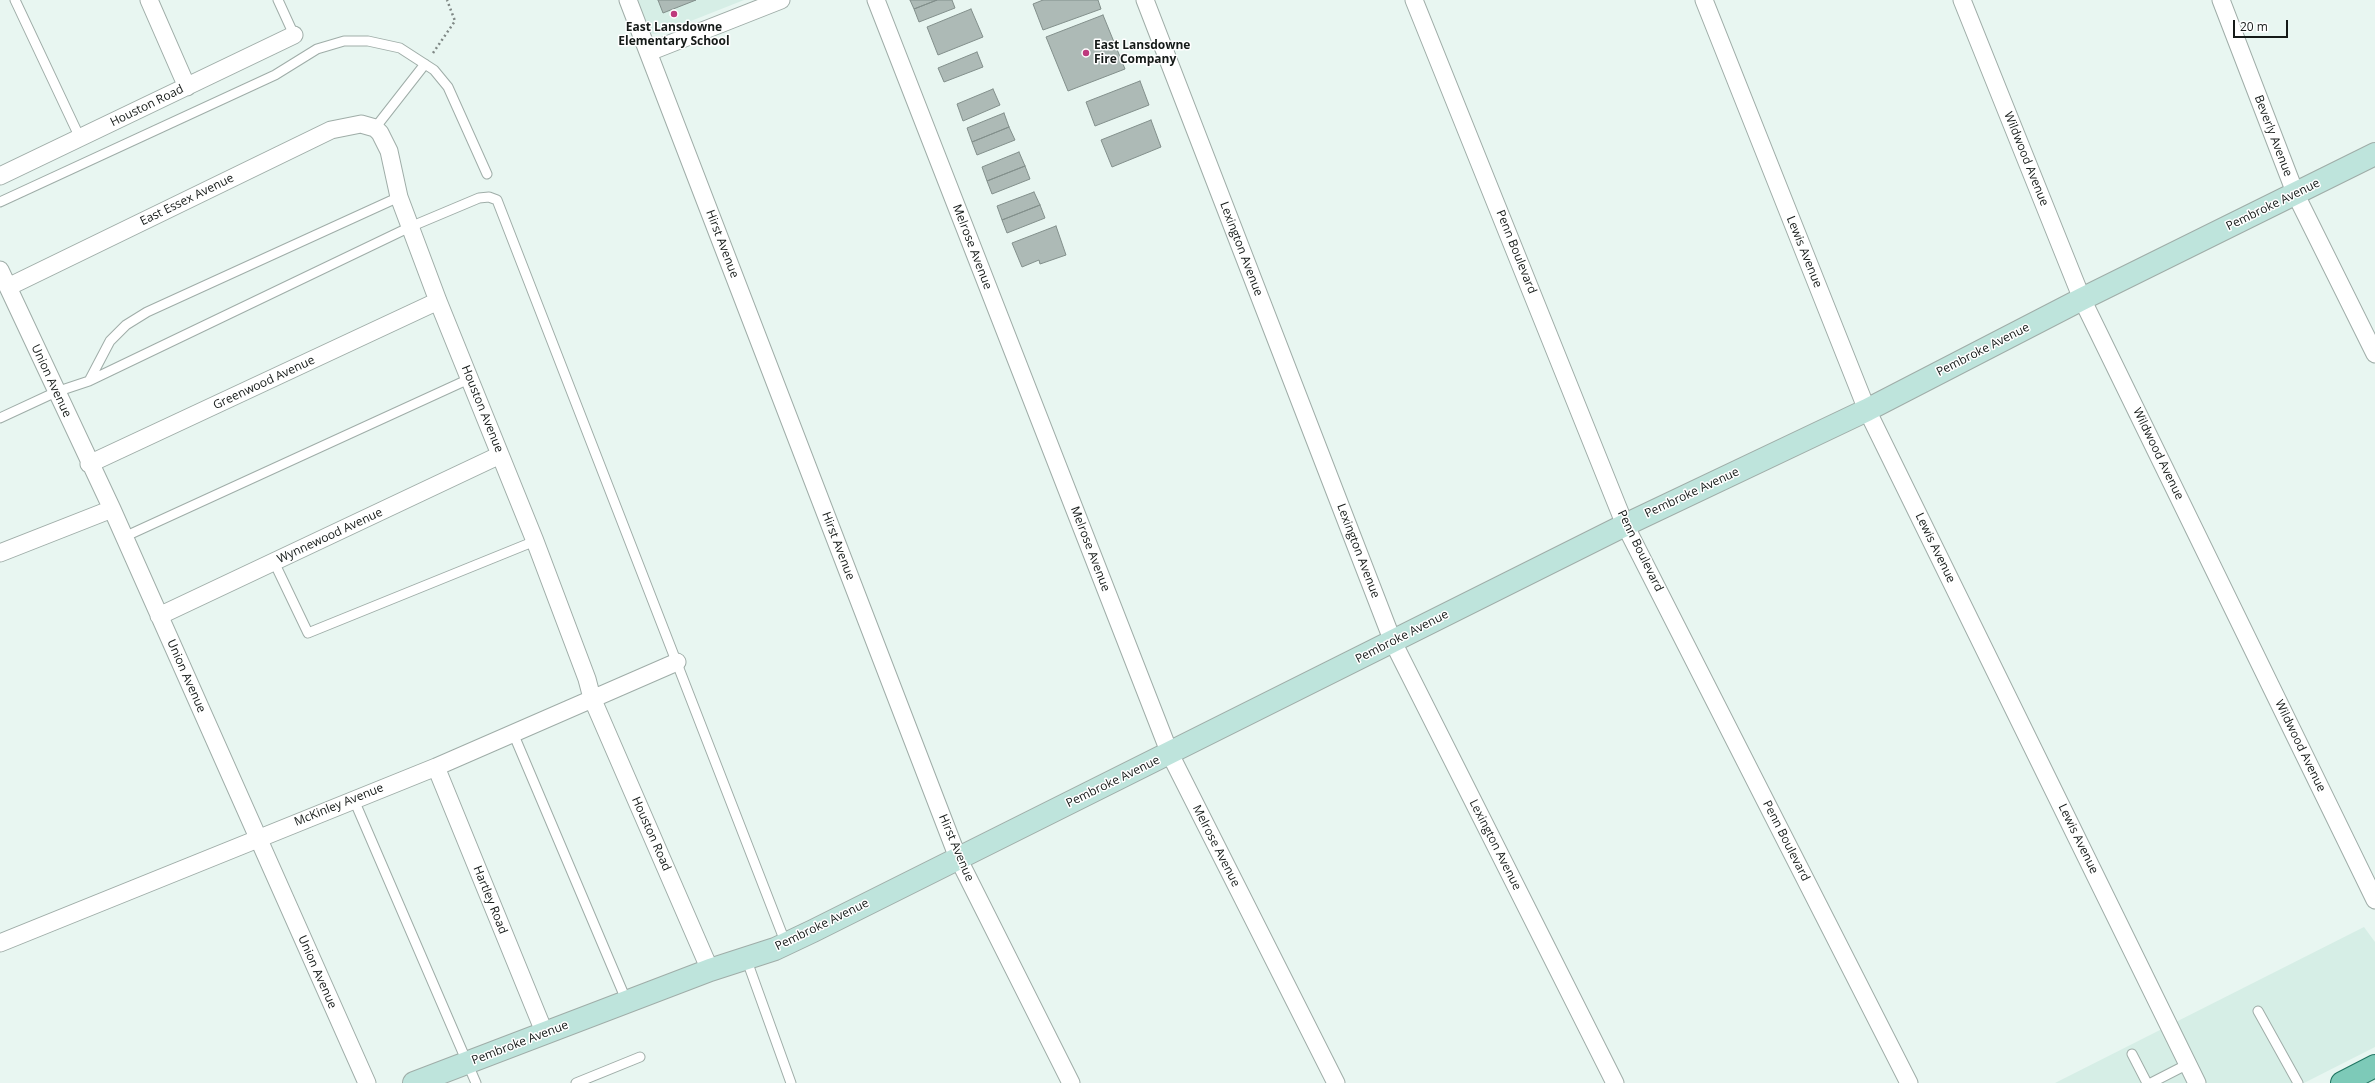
<!DOCTYPE html>
<style>
body{margin:0}
#map{position:relative;width:2375px;height:1083px;overflow:hidden;background:#e8f6f1;font-family:"Open Sans",sans-serif}
canvas{display:block}
.scale{position:absolute;left:2233px;top:20px;width:55px;height:18px;box-sizing:border-box;border:2px solid #151a18;border-top:0;padding-left:5px;font-size:12px;line-height:14px;white-space:nowrap;color:#151a18;-webkit-text-stroke:3px #fff;paint-order:stroke}
</style>
<div id="map">
<canvas width="2375" height="1083"></canvas>
<div class="scale">20 m</div>
</div>
<script>
const ctx = document.querySelector('canvas').getContext('2d');
ctx.lineJoin = 'round';
function fill(path, color) { ctx.fillStyle = color; ctx.fill(path, 'evenodd'); }
const shape = rows => new Path2D(rows.map(r => 'M' + r).join(''));
function trace(path, color, width, dash) { ctx.strokeStyle = color; ctx.lineWidth = width; ctx.lineCap = dash ? 'butt' : 'round'; ctx.setLineDash(dash || []); ctx.stroke(path); }
function label(font, color, halo, rows, align = 'center') {
  ctx.font = font + ' "Open Sans",sans-serif'; ctx.lineWidth = 3; ctx.setLineDash([]); ctx.textBaseline = 'middle'; ctx.strokeStyle = halo; ctx.fillStyle = color; for (const [text, x, y, turn = 0] of rows) {
    ctx.save(); ctx.translate(x, y); ctx.rotate((+turn || 0) * Math.PI / 180); ctx.textAlign = isNaN(turn) ? turn : align; if (halo) ctx.strokeText(text, 0, 0); ctx.fillText(text, 0, 0); ctx.restore();
  }
}
const built = shape([
 [632,0,744,0,663,32,654,34,647,32],
 [2364,927,2375,942,2375,1047,2304,1083,2055,1083]
]);
const building = shape([
 [658,0,696,0,663,13,658,0],
 [910,0,937,0,914,9,910,0],
 [937,0,952,0,955,8,919,22,914,9,937,0],
 [1043,0,1098,0,1101,9,1043,30,1033,4,1043,0],
 [971,9,983,37,938,55,927,27,971,9],
 [1103,15,1125,69,1068,91,1046,37,1103,15],
 [977,52,983,67,944,82,938,68,977,52],
 [1140,81,1149,105,1095,126,1086,102,1140,81],
 [993,89,1000,105,963,121,957,104,993,89],
 [1004,113,1009,127,972,142,967,128,1004,113],
 [1151,120,1161,147,1112,167,1101,140,1151,120],
 [1009,127,1015,140,977,155,972,142,1009,127],
 [1019,152,1025,166,987,181,982,167,1019,152],
 [1025,166,1030,179,992,194,987,181,1025,166],
 [1034,192,1040,205,1002,220,997,206,1034,192],
 [1040,205,1045,218,1007,233,1002,220,1040,205],
 [1056,226,1066,255,1040,264,1039,260,1022,267,1012,243,1056,226]
]);
const path = shape([
 [433,53,455,21,447,0]
]);
const lane = shape([
 [15,0,80,138],
 [278,0,294,35],
 [375,128,425,64],
 [0,202,275,75,317,49,344,41,368,41,400,48,434,70,448,87,487,174],
 [89,381,110,341,126,325,147,312,399,197],
 [0,418,56,392,89,381,410,227,479,198,489,197,497,200,786,944],
 [124,537,469,379],
 [274,562,308,633,535,541],
 [513,733,627,1002],
 [354,800,476,1083],
 [746,958,791,1083],
 [2258,1011,2298,1083],
 [2132,1054,2147,1083],
 [576,1083,640,1057],
 [2151,1083,2188,1064]
]);
const street = shape([
 [149,0,187,87],
 [628,0,958,858,1071,1083],
 [876,0,1170,754,1336,1083],
 [1145,0,1393,642,1615,1083],
 [1414,0,1625,525,1909,1083],
 [1704,0,1867,410,2197,1083],
 [1962,0,2082,299,2375,900],
 [2221,0,2296,195,2375,354],
 [649,52,781,0],
 [0,176,294,35],
 [0,270,112,509,367,1083],
 [8,287,331,130,361,124,375,128,380,133,389,151,399,197,438,301,535,541,587,679,592,698,710,970],
 [89,464,438,301],
 [0,553,112,509],
 [159,616,500,455],
 [436,767,545,1034],
 [0,943,436,767,677,662]
]);
const secondary = shape([
 [414,1083,710,970,775,949,813,931,1625,525,1867,410,2082,299,2375,154]
]);
const primary = shape([
 [2342,1083,2375,1066]
]);
const markers = [
 [674,14,4,"#be397d"],
 [1086,53,4,"#be397d"]
];
const poiNames = [
 ["East Lansdowne",674,28],
 ["Elementary School",674,42],
 ["East Lansdowne",1094,46,"left"],
 ["Fire Company",1094,60,"left"]
];
const streetNames = [
 ["Houston Road",147,106,-26],
 ["Beverly Avenue",2273,136,69],
 ["Wildwood Avenue",2026,159,68],
 ["East Essex Avenue",187,200,-26],
 ["Pembroke Avenue",2273,205,-26],
 ["Hirst Avenue",722,244,69],
 ["Melrose Avenue",972,247,69],
 ["Lexington Avenue",1241,249,69],
 ["Penn Boulevard",1516,252,68],
 ["Lewis Avenue",1804,252,68],
 ["Pembroke Avenue",1983,350,-27],
 ["Union Avenue",51,381,65],
 ["Greenwood Avenue",264,383,-25],
 ["Houston Avenue",482,409,68],
 ["Wildwood Avenue",2158,454,64],
 ["Pembroke Avenue",1692,493,-25],
 ["Wynnewood Avenue",330,536,-25],
 ["Hirst Avenue",838,546,69],
 ["Lewis Avenue",1935,548,64],
 ["Melrose Avenue",1090,549,69],
 ["Lexington Avenue",1358,551,69],
 ["Penn Boulevard",1640,551,64],
 ["Pembroke Avenue",1402,637,-27],
 ["Union Avenue",186,676,66],
 ["Wildwood Avenue",2300,746,64],
 ["Pembroke Avenue",1113,782,-26],
 ["McKinley Avenue",339,805,-22],
 ["Houston Road",651,834,66],
 ["Lewis Avenue",2078,839,64],
 ["Penn Boulevard",1786,841,63],
 ["Lexington Avenue",1495,845,63],
 ["Melrose Avenue",1216,846,63],
 ["Hirst Avenue",956,848,67],
 ["Hartley Road",490,900,68],
 ["Pembroke Avenue",822,925,-26],
 ["Union Avenue",317,972,66],
 ["Pembroke Avenue",520,1043,-21]
];
fill(built, '#d6eee6');
fill(building, '#adbab6');
trace(building, '#828f8b', 1);
trace(lane, '#9fada8', 11);
trace(street, '#9fada8', 19);
trace(secondary, '#9fada8', 24);
trace(primary, '#207561', 24);
trace(path, '#7e8784', 2.5, [2, 3]);
trace(lane, '#fff', 9);
trace(street, '#fff', 17);
trace(secondary, '#bee4dc', 22);
trace(primary, '#7dcab8', 22);
for (const [x, y, r, color] of markers) { const dot = new Path2D(); dot.arc(x, y, r, 0, 2 * Math.PI); ctx.fillStyle = color; ctx.fill(dot); trace(dot, '#fff', 1.5); }
label('bold 12px', '#151a18', '#fff', poiNames);
label('12px', '#151a18', '#fff', streetNames);
</script>
